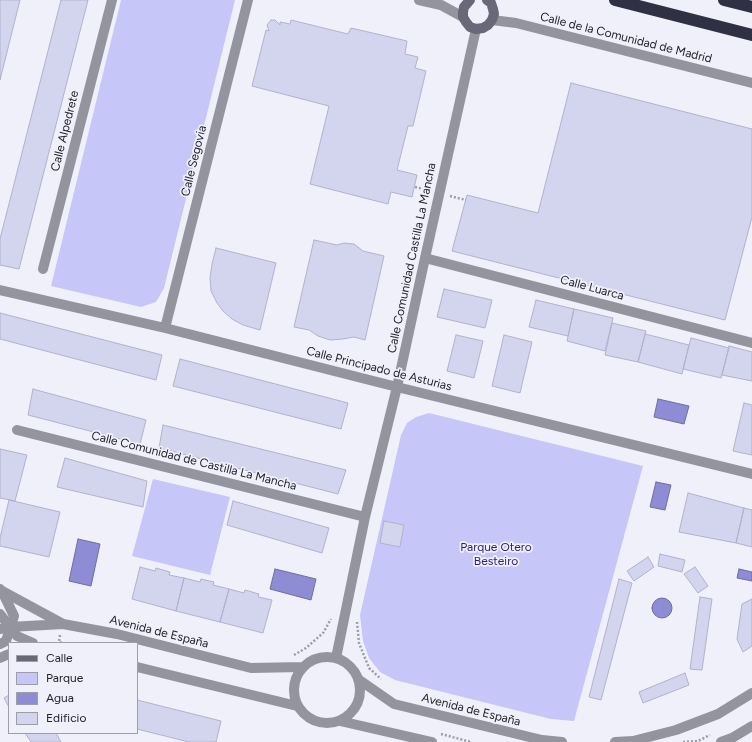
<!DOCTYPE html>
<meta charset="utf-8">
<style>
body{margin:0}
#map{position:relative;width:752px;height:742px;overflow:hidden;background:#f0f0fb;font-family:Figtree,sans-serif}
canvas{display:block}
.legend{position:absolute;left:8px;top:642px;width:130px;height:92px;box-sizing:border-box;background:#f0f0fb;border:1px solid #9d9ea8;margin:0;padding:5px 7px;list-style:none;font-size:12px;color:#21222b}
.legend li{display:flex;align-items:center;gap:8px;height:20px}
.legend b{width:20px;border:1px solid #9d9ea8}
</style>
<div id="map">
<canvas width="752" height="742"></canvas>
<ul class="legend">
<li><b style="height:5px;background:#686878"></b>Calle</li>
<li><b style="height:11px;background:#c6c6f9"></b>Parque</li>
<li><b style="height:11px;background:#8e8cd4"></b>Agua</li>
<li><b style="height:11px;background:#d3d4ee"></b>Edificio</li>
</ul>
</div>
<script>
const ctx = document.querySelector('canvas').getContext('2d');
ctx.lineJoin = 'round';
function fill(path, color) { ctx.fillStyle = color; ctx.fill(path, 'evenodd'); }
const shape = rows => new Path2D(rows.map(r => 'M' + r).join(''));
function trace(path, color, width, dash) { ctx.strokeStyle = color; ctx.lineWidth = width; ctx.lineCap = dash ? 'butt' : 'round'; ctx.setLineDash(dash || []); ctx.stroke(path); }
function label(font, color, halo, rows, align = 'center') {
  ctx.font = font + ' Figtree,sans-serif'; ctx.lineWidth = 3.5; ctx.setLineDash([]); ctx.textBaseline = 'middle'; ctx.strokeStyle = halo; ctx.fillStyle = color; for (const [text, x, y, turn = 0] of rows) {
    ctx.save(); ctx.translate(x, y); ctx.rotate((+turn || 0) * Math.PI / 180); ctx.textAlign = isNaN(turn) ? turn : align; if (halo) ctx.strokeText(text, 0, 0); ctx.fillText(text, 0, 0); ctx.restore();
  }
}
const green = shape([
 [121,0,235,0,164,288,156,302,141,307,51,286],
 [429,413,643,466,574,721,551,719,395,680,380,672,369,658,363,641,360,615,401,435,407,423,416,417],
 [153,479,230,497,210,575,132,556]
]);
const water = shape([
 [658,399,689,406,684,424,654,417,658,399],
 [656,482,671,485,665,510,650,507,656,482],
 [78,539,100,544,91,586,69,581,78,539],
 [275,569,316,579,311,600,270,589,275,569],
 [739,569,752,572,752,581,737,578,739,569],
 '652 608a10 10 0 1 1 20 0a10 10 0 1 1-20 0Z'
]);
const building = shape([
 [0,0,20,0,0,80,0,0],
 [61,0,88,0,19,269,0,265,0,239,61,0],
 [271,20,275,20,280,25,280,22,290,24,291,20,348,34,351,28,407,41,405,54,418,57,415,68,426,71,413,126,408,126,397,170,417,175,412,197,391,192,388,204,310,184,329,106,252,86,266,30,269,31,267,25,271,20],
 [571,83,752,129,752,217,725,320,452,251,467,195,538,213,571,83],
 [314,240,337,245,344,243,354,244,363,251,384,256,365,340,354,337,343,339,330,340,318,336,309,330,294,327,314,240],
 [216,248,276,263,260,330,243,325,232,319,223,311,217,303,211,291,210,278,212,264,216,248],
 [444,289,492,300,485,328,437,317,444,289],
 [536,300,574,309,568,336,529,327,536,300],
 [574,309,613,318,605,351,567,341,574,309],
 [0,313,162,355,156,380,0,339,0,313],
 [612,323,646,331,638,362,605,355,612,323],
 [645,334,689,345,682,374,638,362,645,334],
 [456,335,483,341,474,378,447,371,456,335],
 [504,335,532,342,520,393,492,386,504,335],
 [691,338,729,348,721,378,683,369,691,338],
 [729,346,752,352,752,381,722,375,729,346],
 [180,359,348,403,341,429,173,386,180,359],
 [33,389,146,420,140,444,28,415,33,389],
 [744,403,752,405,752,455,733,451,744,403],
 [163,425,346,470,338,494,159,448,163,425],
 [0,449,27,455,15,501,0,498,0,449],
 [65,458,147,481,143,507,57,487,65,458],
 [688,493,744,508,736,543,679,532,688,493],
 [9,500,60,512,49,557,0,546,0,538,9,500],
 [233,501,329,528,322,553,227,525,233,501],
 [744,508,752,510,752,547,736,543,744,508],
 [384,521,404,525,400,547,380,543,384,521],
 [660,554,685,560,682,572,658,566,660,554],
 [648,557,654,567,634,581,627,571,648,557],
 [140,567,155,571,156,568,170,572,169,575,184,578,176,611,132,599,140,567],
 [695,567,708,586,698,593,684,574,695,567],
 [184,578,200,582,201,579,214,582,213,585,229,589,220,622,176,611,184,578],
 [619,579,632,583,601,700,589,697,619,579],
 [229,589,244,593,245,590,259,594,258,597,272,600,263,633,220,622,229,589],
 [700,597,712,599,702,670,690,669,700,597],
 [752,599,752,646,743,652,737,639,742,604,752,599],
 [685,673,689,685,643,703,639,692,685,673],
 [9,695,9,707,4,698,9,695],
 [137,700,221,721,216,742,189,742,137,729,137,700],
 [25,733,56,733,61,742,31,742,25,733]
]);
const path = shape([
 [415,187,428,190],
 [450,196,466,200],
 [357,622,359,643,369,668,381,679],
 [60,635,59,642,63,643],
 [294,655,306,648,323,633,331,619],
 [441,734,471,742],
 [683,742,698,741,710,735]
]);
const street = shape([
 [419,0,441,5,463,17],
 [492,20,516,23,752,83],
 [425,258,752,343],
 [43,269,112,0],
 [0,290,165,328,397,387,752,474],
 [165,328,248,0],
 [17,430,365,517],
 [0,589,2,591,63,624],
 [0,614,17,636,33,643],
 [0,629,10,627,63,624,117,634,251,668,302,667],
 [0,644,6,641,14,616,2,591],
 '294 690a33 33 0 1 1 66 0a33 33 0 1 1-66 0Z',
 [0,658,9,654],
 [336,658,365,517,397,387,425,258,476,29],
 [137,667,297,706],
 [358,679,394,704,542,740,562,742],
 [340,721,432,742],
 [615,742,633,741,676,730,718,714,752,693],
 [721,742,732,738,752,726]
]);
const secondary = shape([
 [470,0,464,7,463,12,463,17,466,22,470,27,476,29,483,28,488,25,492,20,494,14,493,9,491,3,487,0]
]);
const highway = shape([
 [615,0,752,35],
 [724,0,752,7]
]);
const streetNames = [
 ["Calle de la Comunidad de Madrid",626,38,14],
 ["Calle Alpedrete",65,131,-76],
 ["Calle Segovia",194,161,-76],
 ["Calle Comunidad Castilla La Mancha",412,258,-78],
 ["Calle Luarca",592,288,15],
 ["Calle Principado de Asturias",379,369,14],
 ["Calle Comunidad de Castilla La Mancha",194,461,14],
 ["Avenida de España",159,632,14],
 ["Avenida de España",471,710,14]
];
const parkNames = [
 ["Parque Otero",496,547],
 ["Besteiro",496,561]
];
fill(green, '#c6c6f9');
fill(water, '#8e8cd4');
trace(water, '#6d6ca1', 1);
fill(building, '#d3d4ee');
trace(building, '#b1b1cb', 1);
trace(path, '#9c9ca7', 2.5, [2, 2]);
trace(street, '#94949f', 10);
trace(secondary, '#686878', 10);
trace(highway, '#303044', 12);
label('12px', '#21222b', '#f0f0fb', streetNames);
label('12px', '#312174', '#f0f0fb', parkNames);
</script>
